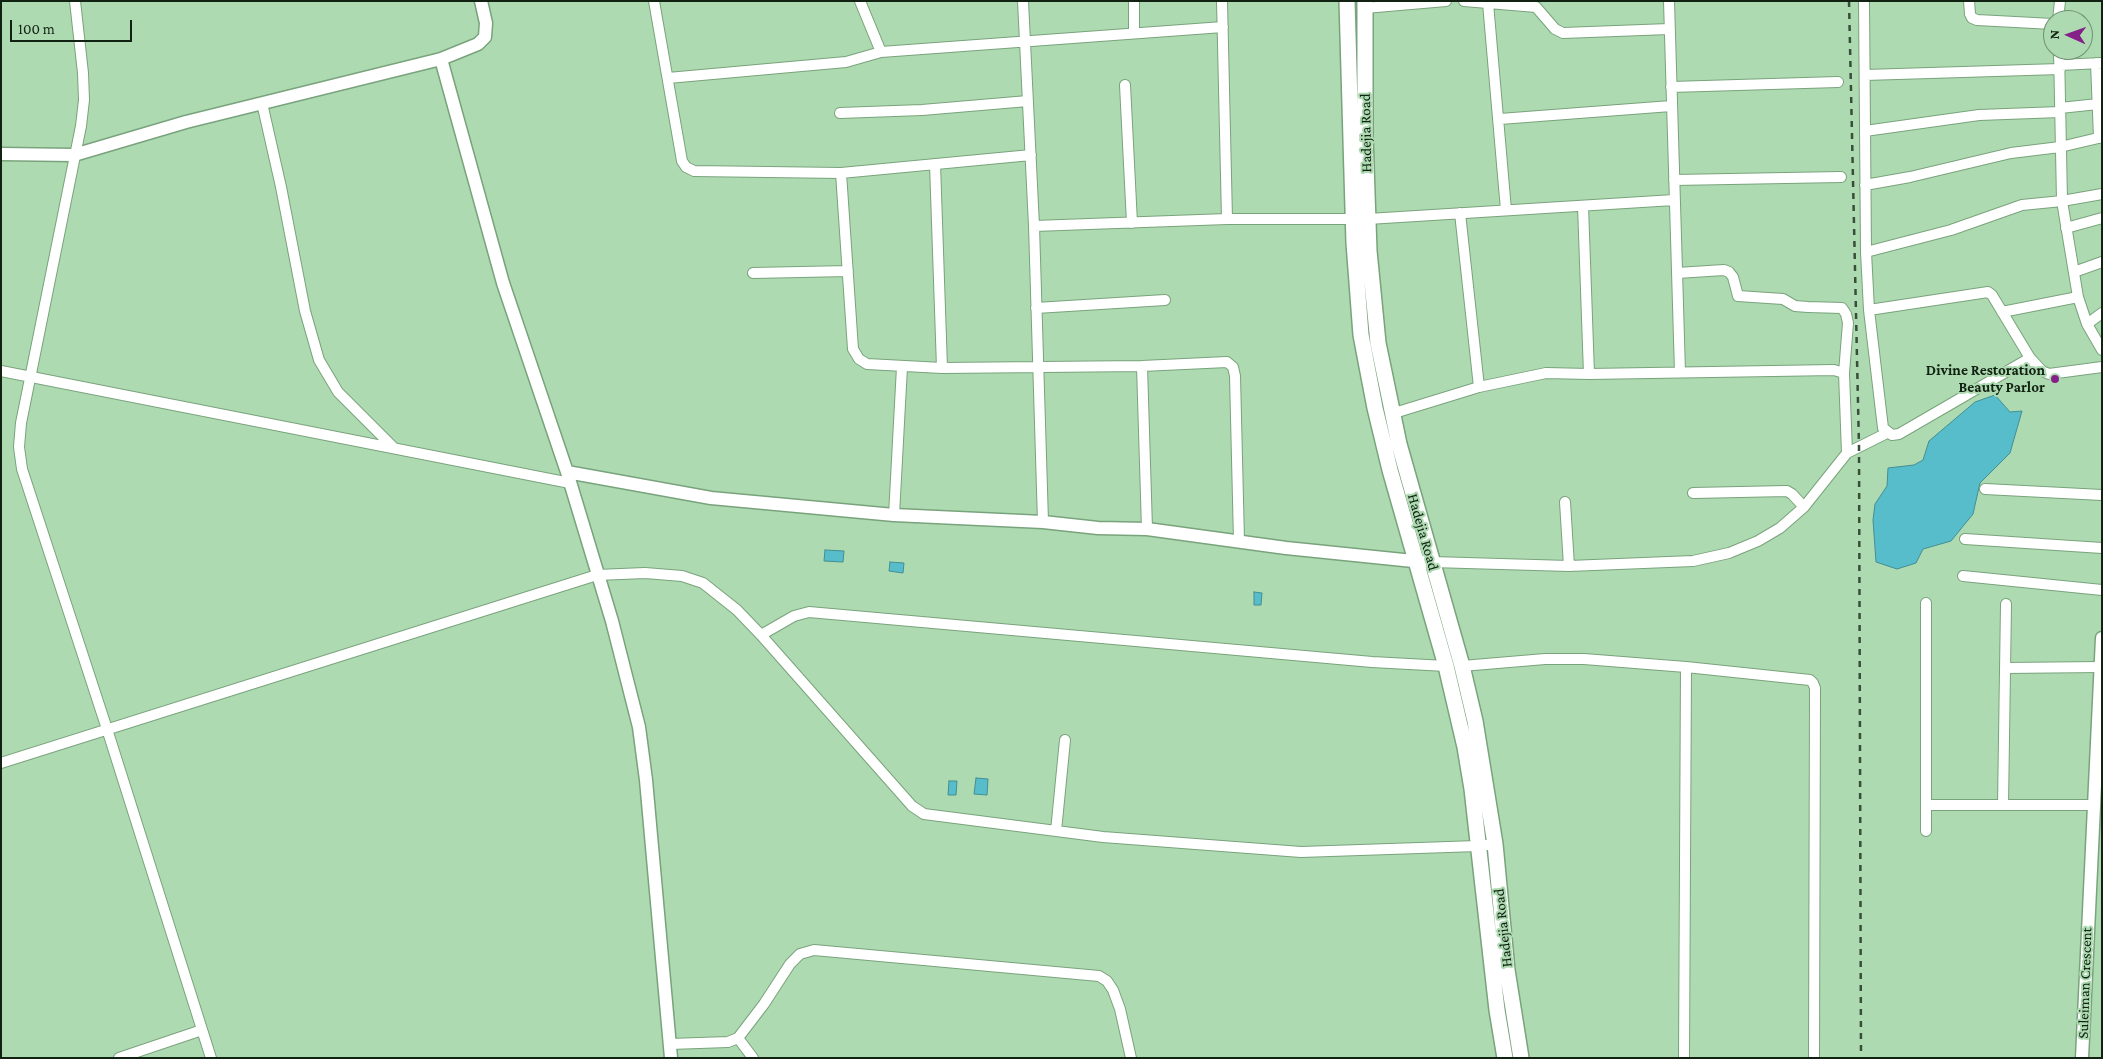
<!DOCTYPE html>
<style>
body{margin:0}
#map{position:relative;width:2103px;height:1059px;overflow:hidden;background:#aedab1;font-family:"Crimson Pro",serif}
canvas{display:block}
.frame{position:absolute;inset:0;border:2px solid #112213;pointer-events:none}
.north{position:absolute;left:2043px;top:10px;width:50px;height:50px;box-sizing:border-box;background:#aedab1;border:1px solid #6f9072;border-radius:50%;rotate:272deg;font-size:14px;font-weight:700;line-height:20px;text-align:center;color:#112213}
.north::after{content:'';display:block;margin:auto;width:18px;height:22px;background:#852088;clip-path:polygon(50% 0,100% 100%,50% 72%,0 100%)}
.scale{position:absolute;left:10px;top:20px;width:122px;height:22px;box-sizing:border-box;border:2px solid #112213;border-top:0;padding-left:6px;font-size:15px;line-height:18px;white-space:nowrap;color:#112213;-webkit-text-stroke:4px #aedab1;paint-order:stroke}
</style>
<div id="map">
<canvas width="2103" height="1059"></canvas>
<div class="frame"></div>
<div class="north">N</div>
<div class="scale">100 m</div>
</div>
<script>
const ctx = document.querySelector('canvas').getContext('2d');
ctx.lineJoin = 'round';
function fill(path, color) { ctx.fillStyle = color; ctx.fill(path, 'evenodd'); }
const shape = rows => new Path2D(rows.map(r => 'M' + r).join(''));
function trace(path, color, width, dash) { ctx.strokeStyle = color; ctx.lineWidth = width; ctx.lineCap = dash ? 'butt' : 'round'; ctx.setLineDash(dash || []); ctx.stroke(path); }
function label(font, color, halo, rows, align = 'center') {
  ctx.font = font + ' "Crimson Pro",serif'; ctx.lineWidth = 4; ctx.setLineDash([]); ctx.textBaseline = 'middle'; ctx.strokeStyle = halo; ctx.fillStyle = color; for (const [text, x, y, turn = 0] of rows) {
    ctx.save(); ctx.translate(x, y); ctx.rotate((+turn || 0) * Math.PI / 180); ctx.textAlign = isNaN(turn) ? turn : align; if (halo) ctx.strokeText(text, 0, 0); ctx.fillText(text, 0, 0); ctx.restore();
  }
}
const water = shape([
 [1995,395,2010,412,2022,411,2010,453,1980,483,1973,514,1951,541,1923,549,1916,563,1897,569,1876,562,1873,520,1875,504,1887,486,1888,468,1914,465,1923,460,1929,441,1975,402,1995,395],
 [825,550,844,551,843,562,824,561,825,550],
 [890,562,904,563,903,573,889,571,890,562],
 [1254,592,1262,593,1261,605,1254,605,1254,592],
 [976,778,988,779,987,795,974,794,976,778],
 [949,781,957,781,956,795,948,795,949,781]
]);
const minor = shape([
 [75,1,83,73,84,100,81,126,21,423,19,447,22,469,107,729,211,1058],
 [654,1,682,161,686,167,694,171,841,173,1031,155],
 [860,1,881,52],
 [1023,1,1034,226,1043,522],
 [1134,1,1134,32],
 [1222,1,1227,219],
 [1464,1,1536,7,1555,29,1563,33,1669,29],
 [1669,1,1680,372],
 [1864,1,1866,252,1869,310,1883,428,1892,435,1899,434,2030,358,2042,371,2049,374,2102,367],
 [1969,1,1970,14,1972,18,1977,20,2053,24],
 [1488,3,1506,210],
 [1365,8,1446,1],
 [2058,20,2060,1],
 [2059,50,2062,201,2078,297,2087,324,2102,350],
 [2096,63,2099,138],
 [2060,65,2101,63],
 [1865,75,2060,69],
 [668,78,846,62,881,52,1223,27],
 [1125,85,1132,223],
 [1671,87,1838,82],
 [262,103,281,187,305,311,319,360,338,392,394,448],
 [2060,108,2098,104],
 [840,113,922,110,1028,101],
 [1500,119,1671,106],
 [1865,131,1979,115,2060,112],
 [935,164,942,368],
 [841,173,853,349,859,359,867,364,942,368,1142,366,1227,362,1233,367,1235,376,1239,541],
 [1674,180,1841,177],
 [1865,185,1910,177,2011,153,2060,147,2102,137],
 [1583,206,1589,374],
 [1460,213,1479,387],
 [1034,226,1227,219,1368,219,1674,200],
 [2066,228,2102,218],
 [1866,252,1951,230,2022,205,2062,201,2102,194],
 [2074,272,2102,262],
 [753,273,848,271],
 [1036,308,1165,300],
 [1869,310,1988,292,1992,295,2030,358],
 [2002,312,2078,297],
 [2087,324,2102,313],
 [1142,366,1147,529],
 [1,371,570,483],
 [1391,414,1479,387,1546,373,1589,374,1834,370,1844,373],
 [1847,453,1887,433],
 [1985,489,2102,495],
 [1693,493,1787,491,1792,494,1804,507],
 [1565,502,1569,566],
 [894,515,902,367],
 [1965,539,2102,548],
 [1432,562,1569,566,1693,561,1729,553,1758,541,1780,528,1804,507,1847,453,1844,373,1848,323,1846,314,1842,308,1808,307,1795,306,1783,299,1738,296,1733,277,1729,272,1724,270,1677,273],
 [1963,576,2102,590],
 [761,635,912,806,924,814,1103,837,1301,852,1478,846,1495,844],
 [1462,666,1545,659,1584,659,1686,667,1810,680,1813,683,1815,688,1814,1058],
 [2005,668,2100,667],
 [1,763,597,575,645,573,682,576,703,583,737,610,761,635,794,616,809,612,1372,662,1446,666],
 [1926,805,2093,805],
 [2003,805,2006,604],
 [1056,831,1065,740],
 [1926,831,1926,603],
 [738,1038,753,1058],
 [670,1044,728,1042,738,1038,764,1004,790,964,800,954,814,950,1099,976,1107,981,1113,990,1120,1009,1131,1058],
 [119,1058,202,1030],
 [1684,1058,1686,667]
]);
const tertiary = shape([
 [441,59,503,283,567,472,612,621,639,727,646,780,671,1058],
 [1,154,74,155,186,122,441,59,478,44,485,37,486,23,481,1],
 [567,472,711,498,894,515,1043,522,1098,528,1147,529,1286,548,1423,562],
 [2082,1058,2102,638]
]);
const primary = shape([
 [1347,1,1354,243,1361,335,1375,408,1390,470,1446,666,1465,747,1472,789,1497,1010,1505,1058],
 [1365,1,1365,135,1369,251,1378,343,1399,444,1462,666,1475,721,1495,844,1507,970,1521,1058]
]);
const rail = shape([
 [1849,1,1859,447,1861,1058]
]);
const markers = [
 [2055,379,5,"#852088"]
];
const streetNames = [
 ["Hadejia Road",1366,133,-91],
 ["Hadejia Road",1423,532,74],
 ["Hadejia Road",1503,928,-96],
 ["Suleiman Crescent",2085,983,-88]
];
const poiNames = [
 ["Divine Restoration",2045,370],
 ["Beauty Parlor",2045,387]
];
fill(water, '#57bdca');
trace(water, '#428e93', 1);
trace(minor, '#79a37c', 12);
trace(tertiary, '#79a37c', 15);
trace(primary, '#79a37c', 18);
trace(minor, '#fff', 10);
trace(tertiary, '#fff', 12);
trace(primary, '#fff', 15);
trace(rail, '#374e39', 2.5, [6, 6]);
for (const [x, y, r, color] of markers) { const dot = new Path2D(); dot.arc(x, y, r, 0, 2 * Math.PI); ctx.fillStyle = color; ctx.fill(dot); trace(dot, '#aedab1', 2); }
label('15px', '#112213', '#aedab1', streetNames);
label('bold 15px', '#112213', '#aedab1', poiNames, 'right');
</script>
